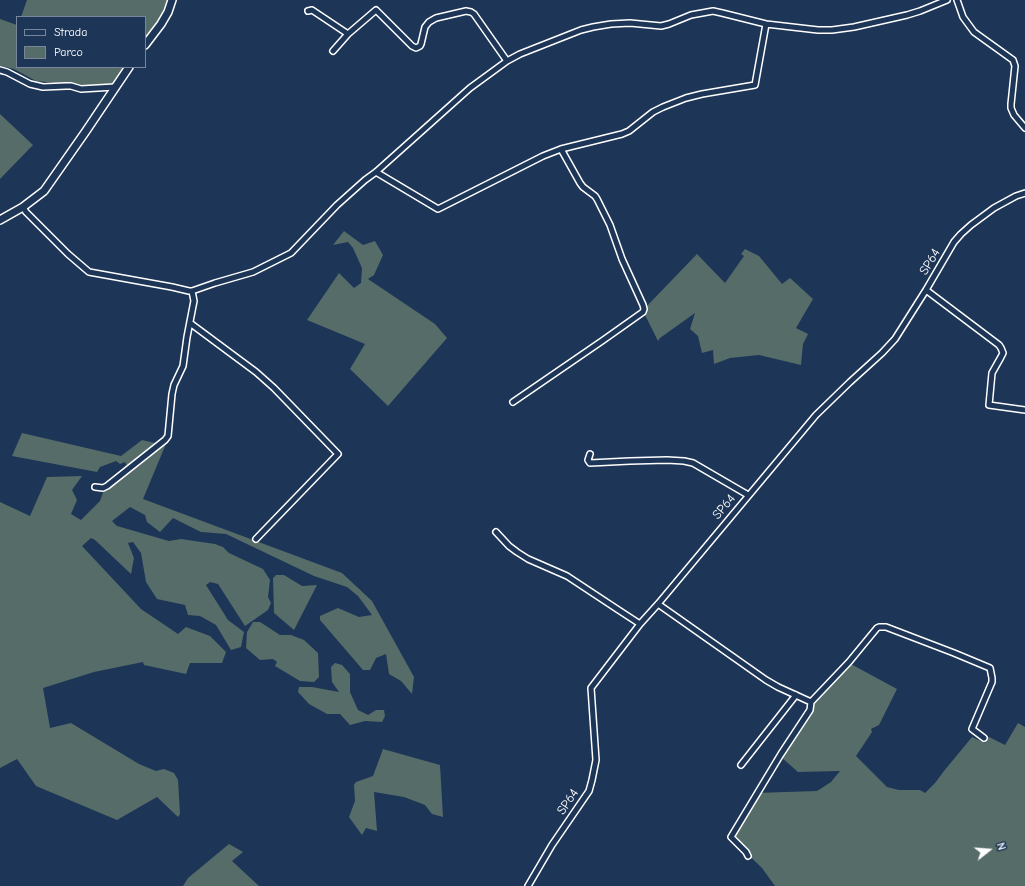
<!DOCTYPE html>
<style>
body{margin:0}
#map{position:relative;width:1025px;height:886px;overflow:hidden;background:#1d3557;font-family:"Comic Neue",sans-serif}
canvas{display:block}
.legend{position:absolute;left:16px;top:16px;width:130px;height:52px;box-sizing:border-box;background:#1d3557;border:1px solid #77869a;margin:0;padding:5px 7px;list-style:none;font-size:12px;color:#fff}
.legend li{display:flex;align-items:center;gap:8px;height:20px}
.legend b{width:20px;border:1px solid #77869a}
.north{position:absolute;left:969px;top:830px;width:40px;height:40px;-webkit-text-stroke:3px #1d3557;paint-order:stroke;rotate:73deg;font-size:11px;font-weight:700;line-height:16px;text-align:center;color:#fff}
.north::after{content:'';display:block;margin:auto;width:14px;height:18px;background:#fff;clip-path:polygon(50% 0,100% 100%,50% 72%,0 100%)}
</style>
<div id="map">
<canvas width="1025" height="886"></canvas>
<ul class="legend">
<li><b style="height:5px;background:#1d3557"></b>Strada</li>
<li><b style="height:11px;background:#566c68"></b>Parco</li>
</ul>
<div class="north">N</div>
</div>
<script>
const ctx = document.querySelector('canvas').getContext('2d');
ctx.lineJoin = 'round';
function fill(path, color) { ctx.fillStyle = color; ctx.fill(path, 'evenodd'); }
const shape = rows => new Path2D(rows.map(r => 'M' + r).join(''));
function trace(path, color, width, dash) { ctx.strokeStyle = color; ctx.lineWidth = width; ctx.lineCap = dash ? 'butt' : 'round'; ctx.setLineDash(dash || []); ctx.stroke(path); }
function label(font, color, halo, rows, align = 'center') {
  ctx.font = font + ' "Comic Neue",sans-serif'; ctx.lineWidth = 4; ctx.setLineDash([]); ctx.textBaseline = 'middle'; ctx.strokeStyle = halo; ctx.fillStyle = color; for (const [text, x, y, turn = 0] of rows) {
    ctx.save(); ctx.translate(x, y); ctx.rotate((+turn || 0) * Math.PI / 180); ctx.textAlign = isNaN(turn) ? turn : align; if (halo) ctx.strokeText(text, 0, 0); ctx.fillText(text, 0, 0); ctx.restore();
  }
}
const green = shape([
 [27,0,168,0,162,16,145,40,145,17,21,17],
 [0,19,17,25,17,67,125,67,112,85,93,87,36,81,14,69,0,66],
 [0,114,33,145,0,179],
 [344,231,363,245,375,241,383,255,374,275,368,279,435,324,447,338,388,406,350,369,365,344,307,320,339,273,354,288,361,283,362,268,353,248,348,242,333,245],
 [745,249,759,256,782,284,790,278,813,299,796,328,808,334,803,344,801,365,759,355,730,358,714,364,713,350,702,353,698,336,690,329,695,313,660,338,658,341,644,313,645,308,697,254,725,283,744,256,741,254],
 [22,433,121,456,142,440,159,444,168,439,143,499,342,573,372,601,414,677,412,694,401,681,389,674,386,654,376,658,370,670,363,670,320,620,320,616,338,608,359,617,372,615,358,596,347,587,314,576,226,534,201,532,173,518,160,532,147,522,145,515,130,507,112,521,117,526,169,541,181,539,215,544,223,547,229,553,263,569,270,580,268,597,271,603,268,610,245,626,218,584,210,582,206,585,228,620,244,632,241,647,231,650,216,625,200,616,188,615,185,605,157,599,146,582,141,553,133,542,128,543,134,558,131,574,95,540,91,538,82,546,141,609,178,634,186,627,210,636,226,652,222,663,190,663,186,674,144,665,143,662,94,672,43,688,50,728,71,723,139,764,156,771,164,769,174,773,178,780,180,814,178,817,157,797,117,820,36,786,17,759,0,768,0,502,30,516,47,477,82,476,72,490,77,500,71,514,81,520,100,501,104,490,129,470,125,462,120,464,116,461,100,467,97,472,12,456],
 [276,575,284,575,302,586,317,585,294,630,274,613,273,578],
 [253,622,260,622,280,635,291,635,304,640,318,653,319,677,314,682,300,681,275,666,277,662,273,659,260,660,246,648,247,632],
 [335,663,342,665,350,674,350,692,358,710,368,715,376,710,384,710,385,716,382,722,365,721,350,725,340,714,327,714,309,704,298,692,299,687,312,687,339,692,332,682,331,667],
 [849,663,897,689,879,725,871,729,872,732,856,756,887,787,899,790,920,790,925,793,935,783,944,771,972,737,985,743,989,737,1005,745,1018,723,1025,727,1025,886,775,886,762,868,735,842,732,833,755,793,817,791,831,782,840,771,798,772,781,757,813,702],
 [383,749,440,765,443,817,432,814,425,805,404,797,374,792,377,831,366,828,362,835,349,817,355,801,354,785,356,782,373,776],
 [229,844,243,852,232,861,259,886,183,886,188,878]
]);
const minor = shape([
 [957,0,963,17,974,32,1013,60,1015,66,1011,104,1011,108,1014,115,1025,128],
 [308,11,312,10,348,34],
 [333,51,348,34,376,10,412,46,416,48,420,46,421,44,425,27,429,22,436,18,466,11,471,12,474,14,507,61],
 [0,70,7,72,30,84,43,87,66,86,71,86,81,89,115,87],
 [376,172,438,209,543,156,561,149,622,134,629,131,653,112,663,107,686,98,702,94,755,85,766,24],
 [23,207,26,212,68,254,89,272,172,287,189,291,192,291,215,283,253,272,291,253,337,205,365,180,376,172,470,88,507,61,520,54,581,30,593,27,611,24,630,23,661,26,669,24,691,15,713,11,722,13,766,24,818,30,832,30,854,27,907,15,920,11,947,0],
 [926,290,999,345,1001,348,1003,353,1001,357,992,373,989,405,1025,410],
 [190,323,256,372,274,388,338,454,256,539],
 [513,402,602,341,643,312,644,309,643,305,622,259,610,225,597,199,595,196,583,187,580,183,561,149],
 [590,454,588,460,590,463,630,461,667,460,684,461,693,463,748,495],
 [95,487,103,488,107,486,165,440,168,436,172,394,174,385,183,366,187,337,193,306,194,301,192,291],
 [496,532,509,546,517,552,528,559,567,576,617,609,640,624],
 [658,604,766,680,778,687,811,702,849,662,877,628,879,627,886,627,954,653,990,668,992,678,992,682,972,729,984,738],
 [741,765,796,695],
 [748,856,746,852,731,837,781,754,810,710,811,702],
 [528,886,552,845,589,791,592,780,596,760,591,688,640,624,658,604,816,415,850,382,882,353,895,339,926,290,954,242,961,234,971,225,994,208,1016,196,1025,193]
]);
const major = shape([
 [145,45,161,24,168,12,172,0],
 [0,220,23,207,44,191,86,131,129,67]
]);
const streetNames = [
 ["SP64",930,262,-59],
 ["SP64",724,507,-50],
 ["SP64",568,802,-56]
];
fill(green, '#566c68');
trace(minor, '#fff', 8);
trace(major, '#fff', 10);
trace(minor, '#1d3557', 5);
trace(major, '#1d3557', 7);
label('13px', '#fff', '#1d3557', streetNames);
</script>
